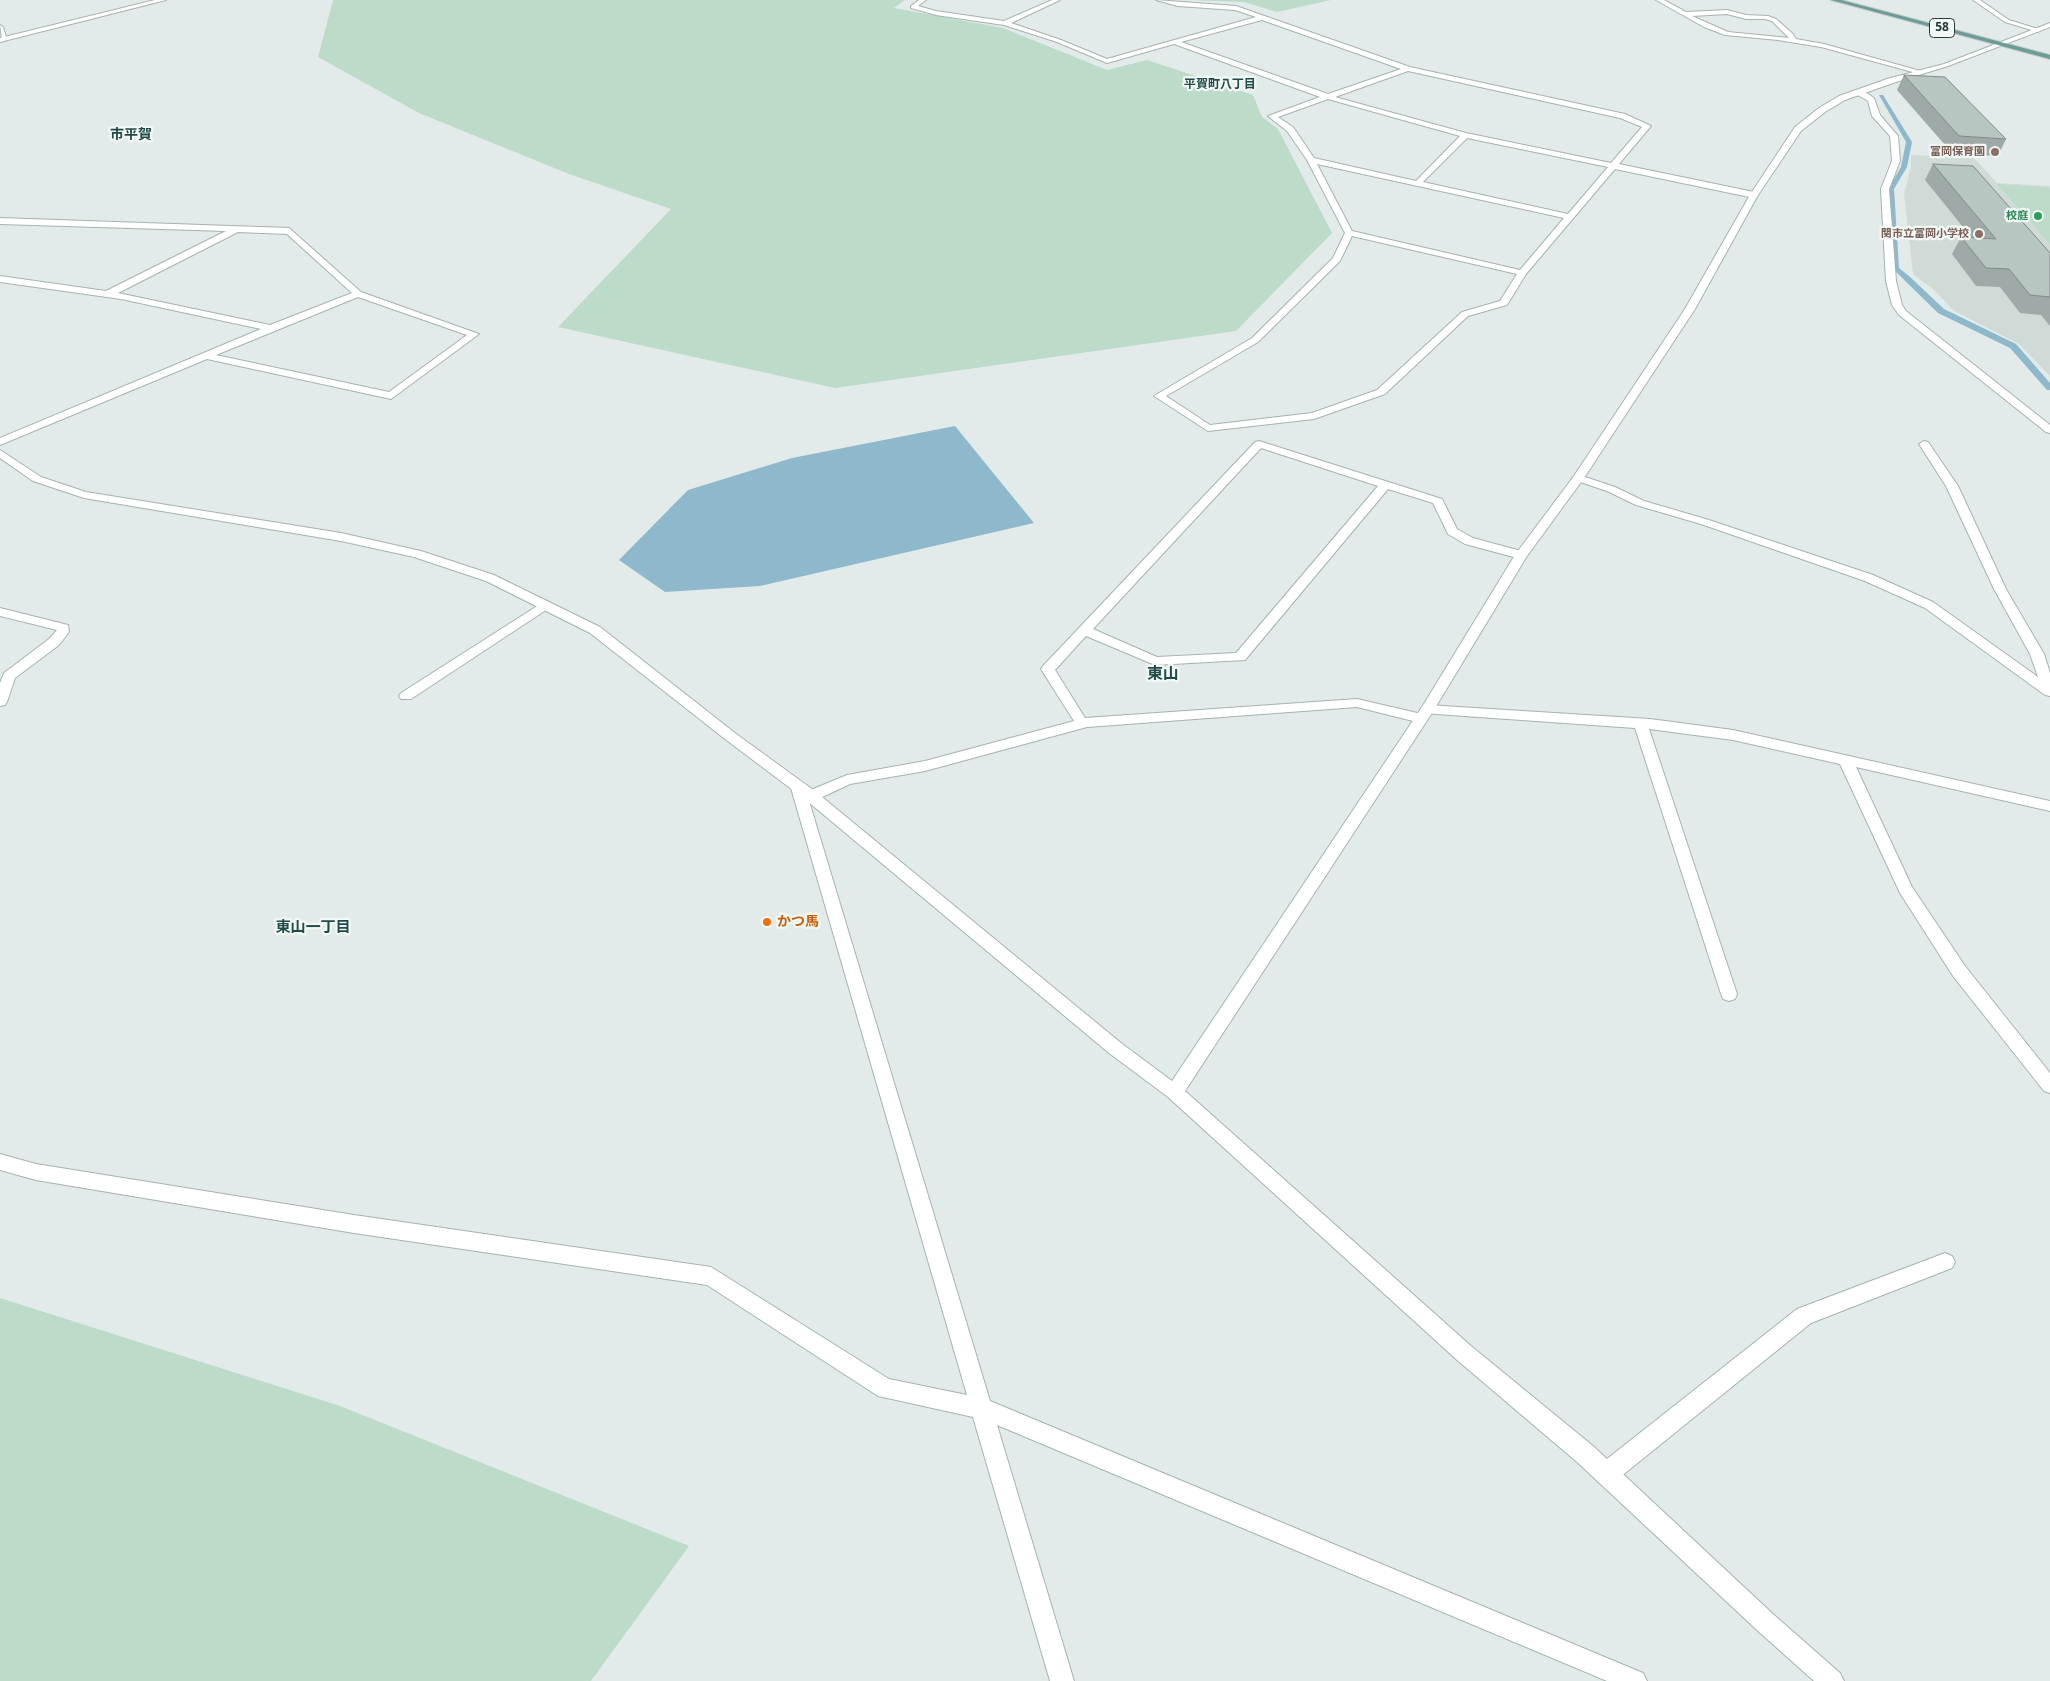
<!DOCTYPE html>
<meta charset="utf-8">
<style>
body{margin:0}
canvas{display:block;background:#e2ebe9}
</style>
<canvas width="2050" height="1681"></canvas>
<script>
const ctx = document.querySelector('canvas').getContext('2d');
ctx.lineJoin = 'round';
function fill(path, color) { ctx.fillStyle = color; ctx.fill(path, 'evenodd'); }
const shape = rows => new Path2D(rows.map(r => 'M' + r).join(''));
function trace(path, color, width, dash) { ctx.strokeStyle = color; ctx.lineWidth = width; ctx.lineCap = dash ? 'butt' : 'round'; ctx.setLineDash(dash || []); ctx.stroke(path); }
function label(font, color, halo, rows, align = 'center') {
  ctx.font = font + ' "Noto Sans","Noto Sans JP",sans-serif'; ctx.lineWidth = 4.5; ctx.setLineDash([]); ctx.textBaseline = 'middle'; ctx.strokeStyle = halo; ctx.fillStyle = color; for (const [text, x, y, turn = 0] of rows) {
    ctx.save(); ctx.translate(x, y); ctx.rotate((+turn || 0) * Math.PI / 180); ctx.textAlign = isNaN(turn) ? turn : align; if (halo) ctx.strokeText(text, 0, 0); ctx.fillText(text, 0, 0); ctx.restore();
  }
}
const built = shape([
 [1911,155,1973,157,1997,183,2050,186,2050,376,2019,344,1954,311,1933,289,1913,274,1904,194,1911,167]
]);
const green = shape([
 [333,0,905,0,894,8,1003,28,1107,70,1147,60,1253,95,1262,117,1278,129,1332,233,1236,331,835,388,558,327,671,209,569,174,419,113,318,57],
 [1191,0,1331,0,1277,12,1244,2],
 [1997,184,2050,188,2050,244],
 [0,1298,340,1406,689,1546,591,1681,0,1681]
]);
const water = shape([
 [955,426,1034,523,760,586,665,592,619,560,688,490,792,458]
]);
const stream = shape([
 [1879,95,1883,95,1912,142,1907,167,1894,189,1899,268,1909,276,1944,309,2016,344,2050,383,2050,390,2047,390,2010,348,1938,313,1893,269,1888,189,1901,167,1906,142,1879,95]
]);
const service = shape([
 [0,25,3,27,7,40,2,39,0,25]
]);
const minor = shape([
 [919,0,926,0,918,6,936,11,1004,21,1052,0,1060,0,1011,23,1061,40,1107,59,1256,17,1235,10,1178,6,1156,0,1236,6,1410,67,1625,114,1651,126,1619,164,1754,192,1758,195,1754,198,1615,169,1526,274,1507,305,1468,316,1385,394,1314,419,1208,431,1154,396,1252,338,1333,258,1345,233,1307,160,1287,131,1268,116,1320,97,1174,44,1107,63,1057,42,1004,25,936,15,911,8,911,6,919,0],
 [1262,20,1401,69,1328,94,1181,42,1262,20],
 [1408,71,1620,118,1642,127,1611,163,1466,133,1335,97,1408,71],
 [1328,99,1460,136,1416,181,1314,158,1293,127,1278,117,1328,99],
 [1467,138,1608,167,1568,214,1423,182,1467,138],
 [1317,164,1564,218,1520,270,1352,231,1317,164],
 [1352,236,1517,274,1500,301,1462,312,1377,390,1312,413,1210,425,1166,396,1258,342,1340,261,1352,236],
 [1656,0,1664,0,1686,12,1727,10,1746,15,1768,16,1776,19,1793,34,1796,39,1824,44,1924,72,1920,74,1821,47,1778,40,1725,35,1704,27,1656,0],
 [1727,14,1746,19,1765,19,1772,21,1789,38,1728,32,1692,16,1727,14],
 [1973,0,1980,0,2009,20,2041,30,2038,32,2005,22,1973,0],
 [1856,90,1862,90,1874,98,1880,115,1898,136,1900,161,1889,189,1896,281,1902,305,1906,311,2050,425,2050,433,2046,432,1899,315,1892,305,1886,281,1881,189,1892,161,1890,136,1872,116,1868,101,1856,94,1856,90],
 [0,218,289,228,361,292,479,334,391,399,207,359,0,445,0,438,261,329,121,299,0,282,0,276,106,291,226,231,0,224,0,218],
 [238,232,287,234,352,293,270,325,118,293,238,232],
 [358,297,467,335,389,392,216,355,358,297],
 [1259,441,1442,499,1457,529,1473,538,1525,552,1527,555,1521,559,1465,544,1448,534,1433,503,1388,489,1245,660,1155,665,1086,636,1055,670,1085,718,1357,699,1426,715,1428,718,1426,721,1421,723,1357,707,1087,727,925,771,850,784,816,800,809,801,990,1401,1643,1673,1647,1681,1607,1681,997,1425,1074,1681,1050,1681,973,1417,878,1396,707,1285,354,1233,36,1180,0,1170,0,1154,36,1164,354,1215,711,1267,889,1379,967,1395,791,788,793,784,798,783,803,784,806,792,847,775,925,761,1074,721,1041,669,1043,666,1255,442,1259,441],
 [1261,448,1378,486,1236,653,1157,657,1093,629,1261,448],
 [1924,441,1928,442,1958,486,2006,589,2044,654,2050,673,2050,696,2045,695,1925,608,1865,581,1701,524,1636,505,1607,491,1574,480,1572,478,1578,475,1582,476,1615,487,1644,501,1709,520,1873,575,1933,602,2038,677,2030,654,1994,589,1946,486,1919,444,1924,441],
 [545,601,549,602,551,605,549,608,411,699,401,699,399,696,401,693,545,601],
 [0,608,68,625,69,632,59,645,15,678,7,702,5,705,0,706,0,683,4,673,49,639,57,630,0,616,0,608],
 [1427,705,1650,719,1733,730,2050,801,2050,811,1856,767,1912,887,1965,966,2050,1073,2050,1093,2044,1091,1953,976,1900,893,1840,764,1733,740,1649,729,1737,994,1735,999,1729,1001,1723,999,1721,994,1635,728,1422,713,1420,710,1422,707,1427,705],
 [1945,1253,1952,1256,1955,1262,1952,1268,1811,1323,1614,1482,1606,1485,1598,1482,1595,1474,1598,1466,1797,1309,1945,1253]
]);
const tertiary = shape([
 [155,0,166,0,0,42,0,38,155,0],
 [2050,23,2050,27,1948,66,1893,83,1845,100,1825,112,1801,131,1758,195,1695,309,1584,478,1527,556,1432,713,1185,1091,1471,1346,1593,1446,1774,1615,1840,1673,1844,1681,1814,1681,1758,1631,1577,1462,1457,1360,1168,1097,1109,1053,806,800,725,739,590,633,486,581,414,557,341,541,84,498,33,481,0,458,0,450,41,477,86,492,341,533,421,551,494,575,600,627,735,733,816,792,1121,1043,1172,1081,1422,707,1515,555,1574,476,1685,309,1750,195,1795,127,1819,108,1839,96,1887,79,1944,64,2050,23]
]);
const primary = shape([
 [1831,0,1841,0,2050,55,2050,59,1831,0]
]);
const wall = shape([
 [1904,75,2006,139,1998,156,1952,153,1897,90],
 [1933,164,2050,253,2050,326,2041,315,2020,313,2000,287,1976,286,1952,254,1961,237,1971,237,1925,180]
]);
const building = shape([
 [1904,75,1945,77,2006,139,1959,136,1904,75],
 [1933,164,1973,166,2050,253,2050,297,2030,295,2009,269,1986,268,1961,237,1996,239,1933,164]
]);
const markers = [
 [1995,152,5,"#8d6e63"],
 [2038,216,5,"#2e9e5b"],
 [1979,234,5,"#8d6e63"],
 [767,922,5,"#e8710a"]
];
const farEducationnames = [
 ["富岡保育園",1985,152],
 ["関市立富岡小学校",1969,234]
];
const farLeisurenames = [
 ["校庭",2028,216]
];
const shields = [
 [1942,28,25]
];
const shieldNames = [
 ["58",1942,28]
];
const farNeighbourhoodnames = [
 ["平賀町八丁目",1220,85]
];
const farQuarternames = [
 ["市平賀",131,135]
];
const foodNames = [
 ["かつ馬",777,922]
];
const neighbourhoodNames = [
 ["東山一丁目",313,928]
];
const quarterNames = [
 ["東山",1163,674]
];
fill(built, '#d0dbd8');
fill(green, '#bcdbc9');
fill(water, '#8eb9cc');
fill(stream, '#8eb9cc');
trace(service, '#a5b3b0', 2);
trace(minor, '#a5b3b0', 2);
trace(tertiary, '#a5b3b0', 2);
trace(primary, '#c1c8c7', 2);
fill(service, '#fff');
fill(minor, '#fff');
fill(tertiary, '#fff');
fill(primary, '#6a9d98');
fill(wall, '#9eaaa7');
fill(building, '#b8c6c2');
trace(building, '#818b88', 1);
for (const [x, y, r, color] of markers) { const dot = new Path2D(); dot.arc(x, y, r, 0, 2 * Math.PI); ctx.fillStyle = color; ctx.fill(dot); trace(dot, '#f2f8f6', 2); }
label('bold 11px', '#785e54', '#f2f8f6', farEducationnames, 'right');
label('bold 11px', '#27864d', '#f2f8f6', farLeisurenames, 'right');
for (const [x, y, w] of shields) { const box = new Path2D(); box.roundRect(x - w / 2, y - 9.5, w, 19, 4); ctx.fillStyle = '#f2f8f6'; ctx.fill(box); trace(box, '#233b38', 1); }
label('bold 12px', '#233b38', null, shieldNames);
label('bold 12px', '#214b48', '#f2f8f6', farNeighbourhoodnames);
label('bold 14px', '#214b48', '#f2f8f6', farQuarternames);
label('bold 14px', '#c56008', '#f2f8f6', foodNames, 'left');
label('bold 15px', '#214b48', '#f2f8f6', neighbourhoodNames);
label('bold 16px', '#214b48', '#f2f8f6', quarterNames);
</script>
